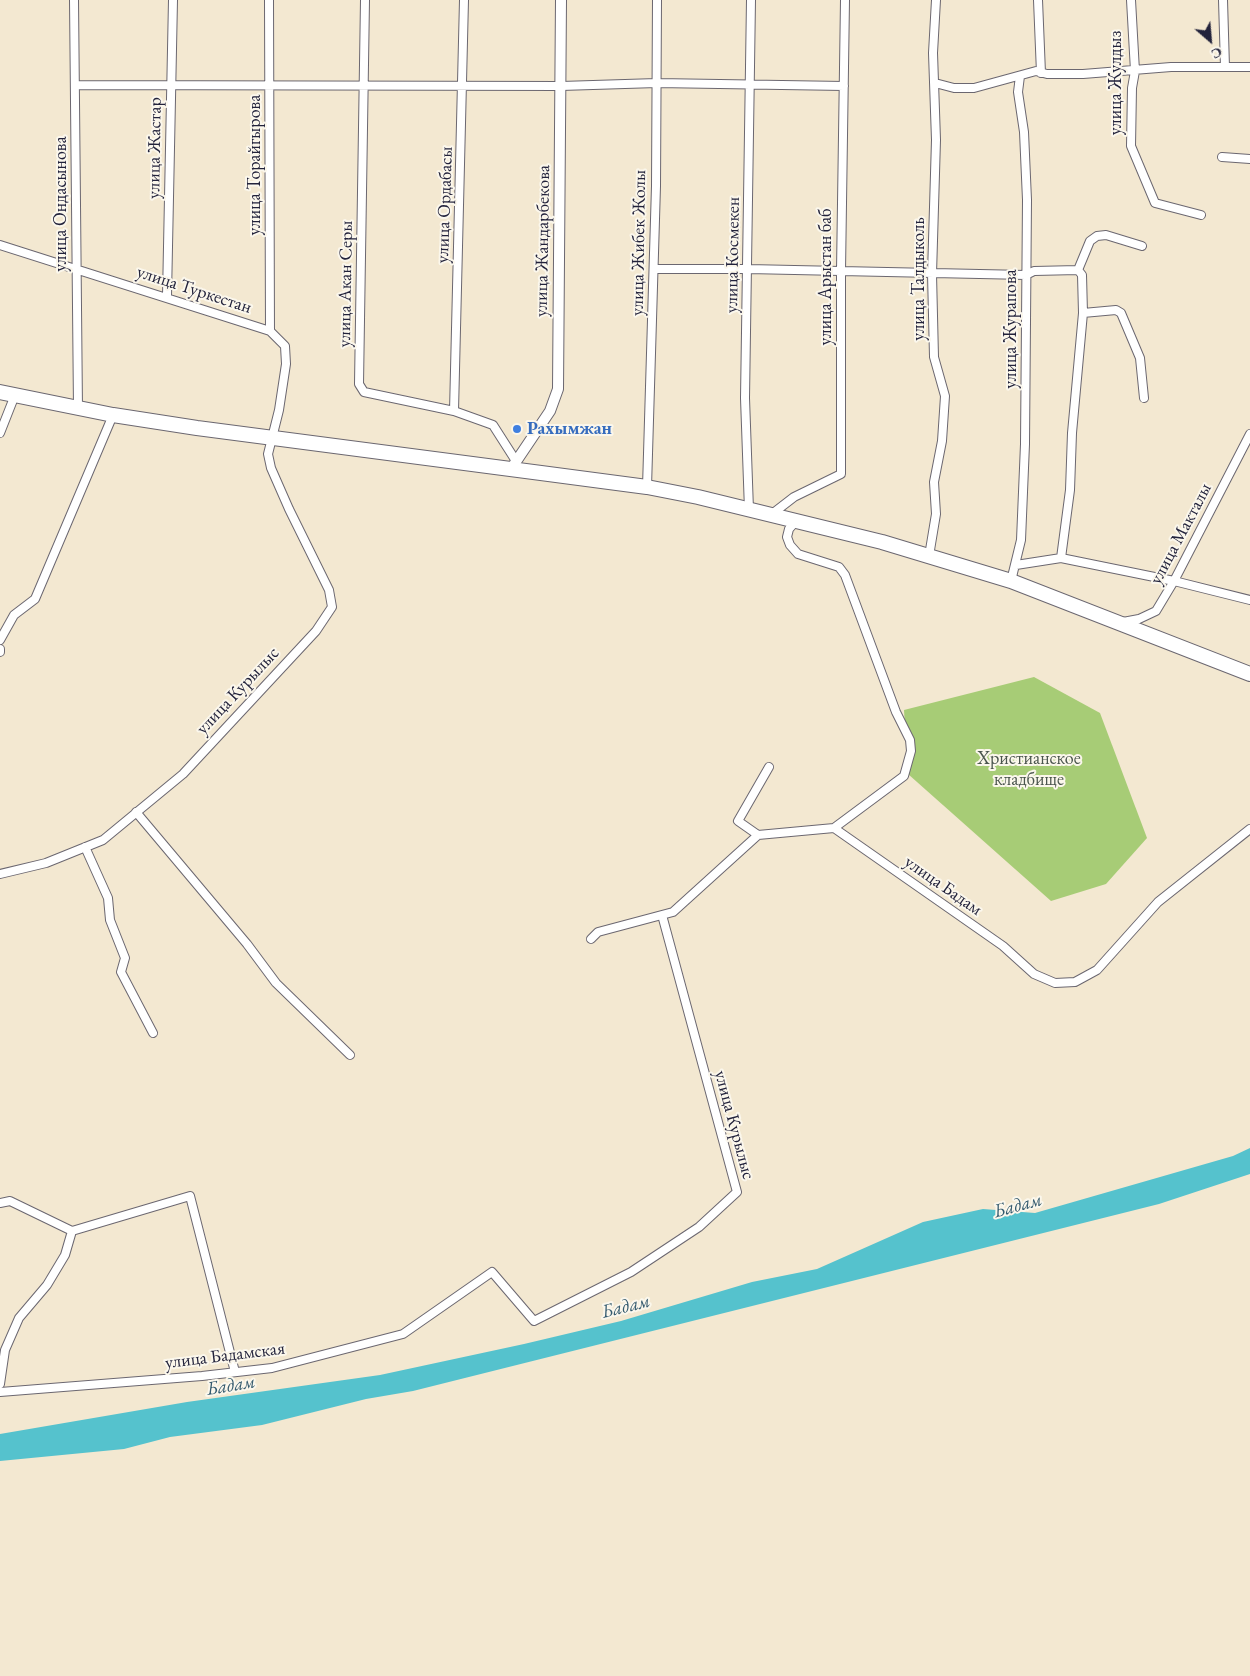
<!DOCTYPE html>
<meta charset="utf-8">
<style>
body{margin:0}
#map{position:relative;width:1250px;height:1676px;overflow:hidden;background:#f3e8d1;font-family:"EB Garamond",serif}
canvas{display:block}
.north{position:absolute;left:1185px;top:15px;width:50px;height:50px;-webkit-text-stroke:4px #fbf7ec;paint-order:stroke;rotate:153deg;font-size:14px;font-weight:700;line-height:20px;text-align:center;color:#22223b}
.north::after{content:'';display:block;margin:auto;width:18px;height:22px;background:#22223b;clip-path:polygon(50% 0,100% 100%,50% 72%,0 100%)}
</style>
<div id="map">
<canvas width="1250" height="1676"></canvas>
<div class="north">С</div>
</div>
<script>
const ctx = document.querySelector('canvas').getContext('2d');
ctx.lineJoin = 'round';
function fill(path, color) { ctx.fillStyle = color; ctx.fill(path, 'evenodd'); }
const shape = rows => new Path2D(rows.map(r => 'M' + r).join(''));
function trace(path, color, width, dash) { ctx.strokeStyle = color; ctx.lineWidth = width; ctx.lineCap = dash ? 'butt' : 'round'; ctx.setLineDash(dash || []); ctx.stroke(path); }
function label(font, color, halo, rows, align = 'center') {
  ctx.font = font + ' "EB Garamond",serif'; ctx.lineWidth = 4; ctx.setLineDash([]); ctx.textBaseline = 'middle'; ctx.strokeStyle = halo; ctx.fillStyle = color; for (const [text, x, y, turn = 0] of rows) {
    ctx.save(); ctx.translate(x, y); ctx.rotate((+turn || 0) * Math.PI / 180); ctx.textAlign = isNaN(turn) ? turn : align; if (halo) ctx.strokeText(text, 0, 0); ctx.fillText(text, 0, 0); ctx.restore();
  }
}
const green = shape([
 [1034,677,1100,713,1147,838,1106,884,1051,901,908,774,904,710]
]);
const water = shape([
 [1250,1148,1250,1174,1159,1204,413,1391,366,1399,262,1425,170,1437,124,1449,0,1461,0,1434,187,1402,380,1375,524,1344,621,1321,752,1282,817,1269,923,1222,983,1209,1035,1213,1233,1156]
]);
const street = shape([
 [74,0,78,408],
 [269,0,270,331],
 [365,0,359,384,364,392,454,411,493,425,516,461],
 [1038,0,1041,73],
 [1131,0,1135,71,1132,88,1131,146,1155,203,1201,215],
 [1223,0,1225,67],
 [935,83,954,88,974,88,1036,71,1047,74,1083,74,1171,67,1250,67],
 [76,85,561,86,657,83,844,86],
 [1222,157,1250,159],
 [0,245,270,331,285,346,286,364,279,410,268,454,271,468,289,509,329,590,332,607,316,631,183,774,103,840,46,863,0,874],
 [654,269,748,269,1026,275,1034,271,1078,270,1082,275,1083,313,1116,310,1121,313,1140,358,1144,398],
 [1078,270,1090,241,1097,236,1106,235,1142,246],
 [167,296,173,0],
 [1083,313,1072,433,1070,490,1061,558,1174,581,1250,600],
 [454,411,464,0],
 [0,433,15,395],
 [647,487,656,186,657,0],
 [749,510,745,398,751,0],
 [772,514,794,497,841,474,841,271,845,0],
 [796,521,789,529,787,537,790,545,798,554,839,567,845,575,896,712,910,740,911,751,904,776,834,828],
 [929,556,936,514,934,482,942,441,945,396,934,357,932,274,936,140,933,53,936,0],
 [1016,565,1061,558],
 [1011,581,1021,540,1025,444,1027,200,1024,132,1018,92,1020,76],
 [1123,622,1139,619,1156,611,1174,581,1250,434],
 [0,640,14,615,35,599,113,415],
 [0,649,0,652],
 [136,812,247,944,276,983,350,1055],
 [758,835,738,821,769,767],
 [85,847,108,898,110,920,125,958,121,972,153,1033],
 [591,939,598,932,673,912,758,835,834,828,1003,946,1034,974,1055,983,1075,982,1097,970,1158,902,1250,829],
 [0,1203,10,1201,72,1231],
 [0,1384,5,1350,19,1318,47,1285,65,1255,72,1231,190,1196,235,1372],
 [0,1392,202,1376,272,1368,403,1334,492,1272,534,1321,631,1272,699,1227,737,1192,662,915]
]);
const secondary = shape([
 [511,469,550,411,558,389,561,0]
]);
const highway = shape([
 [0,392,113,415,197,428,541,473,647,487,698,497,882,542,1011,581,1250,674]
]);
const markers = [
 [517,429,5,"#3f7fe0"]
];
const streetNames = [
 ["улица Жулдыз",1116,83,-90],
 ["улица Жастар",155,148,-89],
 ["улица Торайгырова",255,165,-90],
 ["улица Ондасынова",61,204,-90],
 ["улица Ордабасы",445,205,-88],
 ["улица Жандарбекова",543,241,-89],
 ["улица Жибек Жолы",639,243,-89],
 ["улица Космекен",733,255,-89],
 ["улица Арыстан баб",826,277,-90],
 ["улица Талдыколь",919,279,-90],
 ["улица Акан Серы",346,284,-89],
 ["улица Туркестан",194,290,18],
 ["улица Журапова",1011,329,-90],
 ["улица Макталы",1181,534,-62],
 ["улица Курылыс",238,691,-47],
 ["улица Бадам",943,886,35],
 ["улица Курылыс",734,1125,75],
 ["улица Бадамская",225,1356,-7]
];
const shopNames = [
 ["Рахымжан",527,429]
];
const parkNames = [
 ["Христианское",1029,759],
 ["кладбище",1029,780]
];
const waterNames = [
 ["Бадам",1018,1206,-15],
 ["Бадам",626,1307,-14],
 ["Бадам",231,1386,-9]
];
fill(green, '#a7cc76');
fill(water, '#55c2cd');
trace(street, '#6b6770', 10);
trace(secondary, '#6b6770', 12);
trace(highway, '#6b6770', 16);
trace(street, '#fff', 8);
trace(secondary, '#fff', 10);
trace(highway, '#fff', 14);
for (const [x, y, r, color] of markers) { const dot = new Path2D(); dot.arc(x, y, r, 0, 2 * Math.PI); ctx.fillStyle = color; ctx.fill(dot); trace(dot, '#fbf7ec', 2); }
label('18px', '#22223b', '#fbf7ec', streetNames);
label('bold 18px', '#366cbe', '#fbf7ec', shopNames, 'left');
label('18px', '#4a554d', '#fbf7ec', parkNames);
label('italic 19px', '#345a6e', '#fbf7ec', waterNames);
</script>
